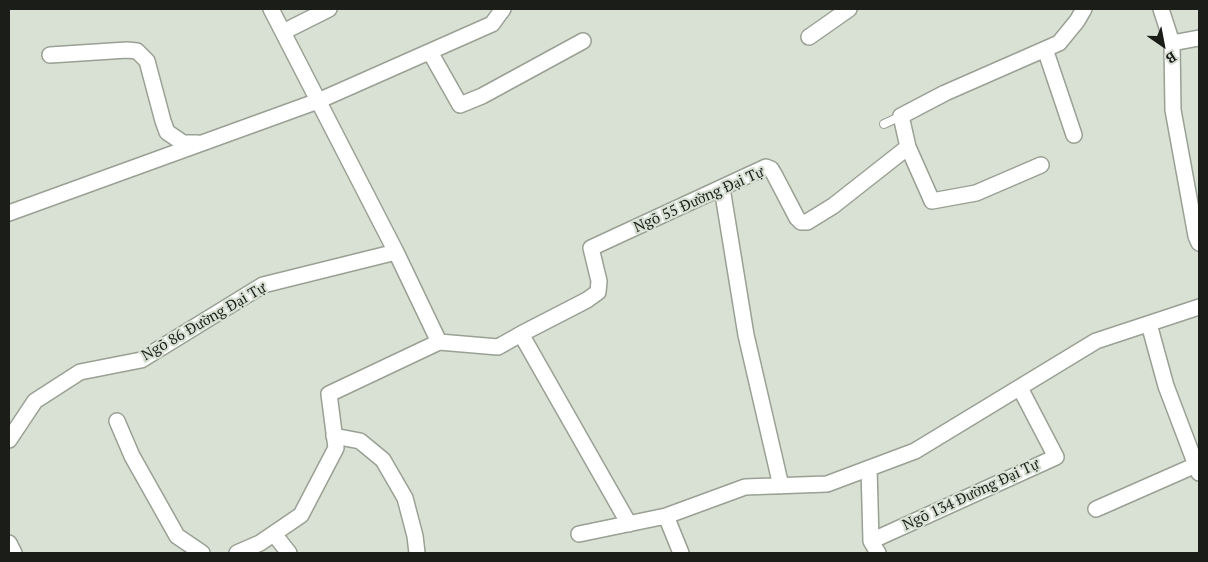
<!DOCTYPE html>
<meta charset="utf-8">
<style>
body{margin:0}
#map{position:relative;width:1208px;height:562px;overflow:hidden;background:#d9e1d4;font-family:"PT Serif",serif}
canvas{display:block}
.frame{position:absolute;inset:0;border:10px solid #1a1d18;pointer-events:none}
.north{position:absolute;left:1138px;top:20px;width:50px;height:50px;-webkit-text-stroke:4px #d9e1d4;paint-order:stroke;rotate:147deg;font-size:14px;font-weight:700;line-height:20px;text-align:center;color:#1a1d18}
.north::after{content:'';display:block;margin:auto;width:18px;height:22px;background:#1a1d18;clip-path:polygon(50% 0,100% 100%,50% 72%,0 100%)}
</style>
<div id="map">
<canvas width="1208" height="562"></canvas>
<div class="frame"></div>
<div class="north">B</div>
</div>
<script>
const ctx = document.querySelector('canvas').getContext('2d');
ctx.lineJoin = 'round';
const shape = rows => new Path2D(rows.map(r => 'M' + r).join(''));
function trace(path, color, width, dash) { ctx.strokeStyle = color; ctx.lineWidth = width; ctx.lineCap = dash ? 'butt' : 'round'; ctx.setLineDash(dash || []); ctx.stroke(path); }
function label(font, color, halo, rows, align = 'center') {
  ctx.font = font + ' "PT Serif",serif'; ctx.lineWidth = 4.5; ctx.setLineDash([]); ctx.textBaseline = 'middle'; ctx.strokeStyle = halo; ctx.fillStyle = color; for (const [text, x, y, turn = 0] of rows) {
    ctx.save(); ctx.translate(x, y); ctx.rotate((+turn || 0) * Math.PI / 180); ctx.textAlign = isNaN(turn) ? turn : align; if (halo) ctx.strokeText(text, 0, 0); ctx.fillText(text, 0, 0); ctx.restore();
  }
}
const lane = shape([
 [884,124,901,116]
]);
const street = shape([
 [271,9,396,252,439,342],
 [1161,9,1172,43,1199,38],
 [283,32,329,9],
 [809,37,849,9],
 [1172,43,1173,110,1196,236,1199,243],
 [1045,49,1074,135],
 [430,52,460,105,482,96,583,41],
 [50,55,127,50,137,51,147,61,163,121,167,132,183,143,198,143],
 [1041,165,976,193,932,201,908,147,901,116,945,93,1059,43,1077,21,1084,9],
 [722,188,746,335,781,486],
 [9,213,318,101,492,24,503,9],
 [1149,324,1166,386,1199,473],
 [521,334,629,524],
 [117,421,132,456,177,536,202,553],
 [334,436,360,441,383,460,405,498,415,536,417,553],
 [9,440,35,401,80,372,141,360,263,285,396,252],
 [869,468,871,541,878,553],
 [1096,509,1196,465],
 [666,516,681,553],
 [274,534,289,553],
 [579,534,666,516,745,487,827,484,915,451,1096,341,1199,307],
 [871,541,1056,457,1020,388],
 [9,543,14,553],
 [237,553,260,543,301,515,336,448,329,394,439,342,498,347,521,334,587,300,598,292,599,281,591,248,766,167,771,169,774,174,797,218,801,222,807,222,833,206,908,147]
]);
const streetNames = [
 ["Ngõ 55 Đường Đại Tự",699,200,-24],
 ["Ngõ 86 Đường Đại Tự",204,322,-30],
 ["Ngõ 134 Đường Đại Tự",971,495,-25]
];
trace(lane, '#99a094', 10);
trace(street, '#99a094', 18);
trace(lane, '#fff', 8);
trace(street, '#fff', 15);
label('15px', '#1a1d18', '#d9e1d4', streetNames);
</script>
